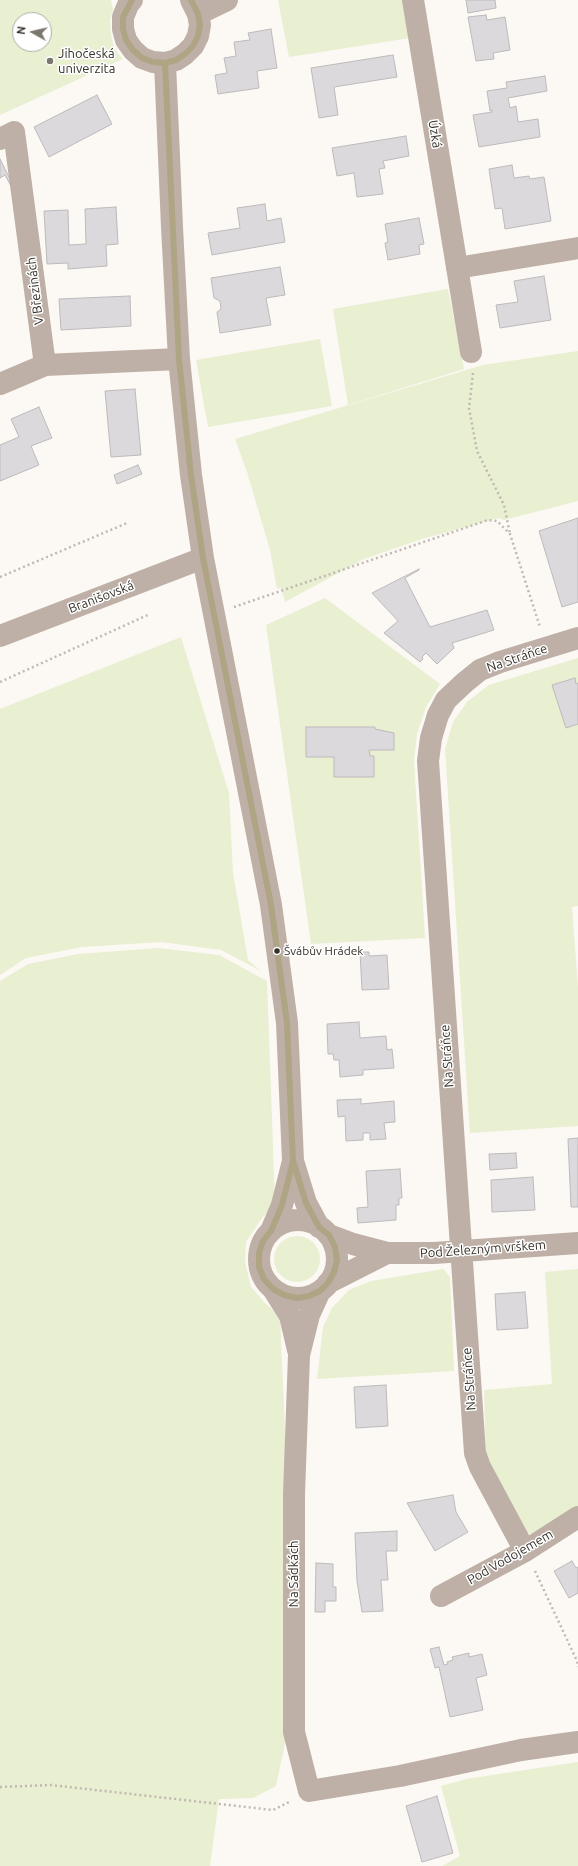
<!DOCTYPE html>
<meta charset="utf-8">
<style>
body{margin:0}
#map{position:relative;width:578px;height:1866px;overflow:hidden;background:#fcf8f4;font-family:Ubuntu,sans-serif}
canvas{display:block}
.north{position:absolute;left:12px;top:12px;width:40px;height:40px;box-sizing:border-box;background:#fff;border:1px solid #aeaca9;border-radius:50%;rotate:278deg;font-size:11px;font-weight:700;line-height:16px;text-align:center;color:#353028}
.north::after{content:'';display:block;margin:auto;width:14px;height:18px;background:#7b766f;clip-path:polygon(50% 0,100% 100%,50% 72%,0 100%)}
</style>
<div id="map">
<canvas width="578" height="1866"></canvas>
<div class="north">N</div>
</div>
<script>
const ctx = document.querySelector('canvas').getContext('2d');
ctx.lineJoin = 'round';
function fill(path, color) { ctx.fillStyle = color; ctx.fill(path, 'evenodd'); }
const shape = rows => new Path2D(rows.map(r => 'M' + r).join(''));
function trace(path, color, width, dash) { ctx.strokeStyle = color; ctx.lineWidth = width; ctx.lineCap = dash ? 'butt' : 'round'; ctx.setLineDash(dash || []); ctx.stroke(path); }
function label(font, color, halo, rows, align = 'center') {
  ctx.font = font + ' Ubuntu,sans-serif'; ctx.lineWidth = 3; ctx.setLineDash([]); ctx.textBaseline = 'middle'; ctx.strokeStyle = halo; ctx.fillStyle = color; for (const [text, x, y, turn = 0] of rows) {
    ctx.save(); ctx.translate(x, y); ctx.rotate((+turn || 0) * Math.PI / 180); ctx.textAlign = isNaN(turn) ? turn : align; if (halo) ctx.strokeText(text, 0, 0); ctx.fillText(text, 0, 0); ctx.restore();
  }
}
const green = shape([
 [0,0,111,0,113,9,110,20,111,35,114,48,123,59,0,115],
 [20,20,44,20,44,44,20,44],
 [278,0,404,0,410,38,289,57],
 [448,289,464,369,348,405,333,309],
 [320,339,332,406,208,427,196,360],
 [578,351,578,501,504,520,498,518,422,539,364,559,285,602,281,588,277,589,270,550,247,472,235,439,483,365],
 [325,598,440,684,426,707,417,734,414,761,425,938,311,944,266,625],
 [181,637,229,793,233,873,248,960,261,971,221,950,161,942,82,947,26,958,0,975,0,709],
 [578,658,578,906,572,907,578,987,578,1126,470,1133,445,749,453,722,467,702,489,685],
 [158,948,219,955,267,981,275,1203,262,1218,246,1242,245,1262,251,1287,265,1303,280,1316,288,1501,287,1734,276,1786,253,1798,219,1799,210,1866,0,1866,0,981,28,964,78,954],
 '274 1259a23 23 0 1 1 46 0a23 23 0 1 1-46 0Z',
 [443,1269,450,1277,454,1371,317,1379,323,1327,332,1308,349,1290,371,1281],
 [578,1269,578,1509,539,1534,528,1534,486,1457,484,1390,552,1384,545,1272],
 [578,1762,578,1866,442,1866,460,1856,441,1786,466,1779]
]);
const building = shape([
 [466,0,495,0,496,8,468,13,466,0],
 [486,15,487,20,505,17,510,50,493,53,494,59,476,61,468,17,486,15],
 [271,29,277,68,257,71,259,88,218,94,215,75,227,73,224,58,236,56,234,42,250,40,248,33,271,29],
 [393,55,397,77,334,87,338,115,319,118,311,68,393,55],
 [545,76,547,91,508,98,510,108,516,106,518,122,538,119,540,137,479,147,473,115,492,112,492,110,490,111,487,91,507,88,506,82,545,76],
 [97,95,112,124,49,157,34,127,97,95],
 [406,136,409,156,383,161,385,168,379,169,383,194,357,197,354,173,337,176,332,148,406,136],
 [0,159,14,187,12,188,5,175,0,178,0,159],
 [512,165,514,178,529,176,530,179,544,177,551,221,505,229,502,208,495,209,489,169,512,165],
 [265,204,267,221,281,218,285,242,212,255,208,233,240,228,237,208,265,204],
 [116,207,118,244,106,245,107,266,68,269,68,263,47,264,44,211,68,210,69,245,86,244,85,209,116,207],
 [419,218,424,244,419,245,420,254,388,260,385,243,388,242,385,224,419,218],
 [280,267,285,295,266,298,271,325,220,333,217,312,221,309,220,301,214,298,211,278,280,267],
 [544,276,551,320,500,328,496,305,518,302,514,281,544,276],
 [130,296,131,326,61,330,59,299,130,296],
 [135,389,141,455,111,457,105,391,135,389],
 [39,407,52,438,31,446,39,465,0,481,0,445,19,437,11,419,39,407],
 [138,465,142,474,117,484,114,475,138,465],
 [578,518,578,602,562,607,539,531,578,518],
 [419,569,419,570,405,578,430,627,487,610,494,630,452,643,454,648,437,664,426,653,422,657,423,659,420,662,384,633,398,621,372,593,419,569],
 [575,678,576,684,578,683,578,724,566,728,552,685,575,678],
 [306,727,375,727,375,729,394,733,394,750,369,750,370,756,374,756,374,777,334,777,334,757,306,757,306,727],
 [360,952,369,952,369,956,387,955,389,989,362,990,360,952],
 [359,1022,360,1038,386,1036,387,1050,392,1049,394,1068,363,1070,363,1075,340,1077,339,1060,334,1060,333,1054,328,1054,327,1024,359,1022],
 [361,1099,361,1104,394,1101,395,1122,384,1123,386,1139,370,1140,370,1133,363,1133,363,1140,346,1141,345,1116,338,1117,337,1100,361,1099],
 [578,1138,578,1207,571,1207,568,1139,578,1138],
 [516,1153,517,1168,490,1170,489,1154,516,1153],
 [400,1169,402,1198,399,1198,399,1205,396,1205,396,1220,358,1223,357,1208,368,1207,366,1171,400,1169],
 [533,1177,535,1210,492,1212,491,1180,533,1177],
 [525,1292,528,1328,497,1330,495,1294,525,1292],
 [386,1385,388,1426,356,1428,354,1387,386,1385],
 [453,1495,456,1512,468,1532,435,1551,407,1503,453,1495],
 [397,1531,397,1551,386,1551,388,1580,381,1580,383,1611,362,1612,357,1581,355,1533,397,1531],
 [572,1561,576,1568,578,1567,578,1593,569,1598,554,1571,572,1561],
 [316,1563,333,1564,333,1587,336,1587,336,1601,325,1601,325,1612,315,1612,316,1563],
 [439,1647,444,1665,448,1664,447,1662,453,1660,452,1657,469,1653,469,1657,482,1654,487,1675,476,1678,483,1710,450,1717,439,1667,435,1668,430,1649,439,1647],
 [437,1796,453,1853,422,1862,406,1806,437,1796]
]);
const path = shape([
 [473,373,469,408,477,451,504,505,510,534],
 [0,577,127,523],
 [234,607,488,520,497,521,510,534,540,627],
 [0,682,150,614],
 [535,1571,577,1661,578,1667],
 [0,1787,51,1785,273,1810,291,1801]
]);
const minor = shape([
 [132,0,128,5,123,17,123,29,126,40,133,50,142,58,153,62,165,63,176,60,185,54,193,46,198,36,200,25,198,14,191,0],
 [413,0,471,352],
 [198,14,227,0],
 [165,63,172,227,179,359,191,475,203,558,271,905,287,1023,293,1161,306,1203,319,1227],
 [0,139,14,132,45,365],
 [457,268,578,248],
 [0,384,45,365,179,359],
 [0,636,203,558],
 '259 1259a39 39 0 1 1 78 0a39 39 0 1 1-78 0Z',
 [271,1231,282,1205,293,1161],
 [329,1235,353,1244,387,1253,434,1253,578,1243],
 [328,1283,387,1253],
 [273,1289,290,1316,298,1350],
 [320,1291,309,1315,299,1355,294,1494,294,1732,309,1791,400,1776,521,1750,578,1742],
 [525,1551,480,1467,475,1453,428,761,431,738,438,715,446,700,464,683,480,670,500,662,578,638],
 [441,1596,525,1551,578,1517]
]);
const bus1 = shape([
 [132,0,123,17,123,29,126,40,133,50,142,58,153,62,165,63,176,60,185,54,193,46,198,36,200,25,198,14,191,0],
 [165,63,179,359,191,475,203,558,271,905,287,1023,293,1161],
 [293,1161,306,1203,319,1227,329,1235,335,1247,337,1260,334,1272,328,1283,320,1291,309,1296,297,1298,284,1295,273,1289,264,1279,259,1267,259,1253,263,1241,271,1231,282,1205,293,1161]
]);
const markers = [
 [50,61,4,"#7b766f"],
 [277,951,3.5,"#353028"]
];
const busNames = [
 ["Švábův Hrádek",284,951]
];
const poiNames = [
 ["Jihočeská",58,54],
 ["univerzita",58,69]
];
const streetNames = [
 ["Úzká",435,134,81],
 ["V Březinách",35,291,-97],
 ["Branišovská",101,597,-21],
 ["Na Stráňce",517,658,-19],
 ["Na Stráňce",447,1056,-94],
 ["Pod Železným vrškem",483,1249,-4],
 ["Na Stráňce",469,1379,-94],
 ["Pod Vodojemem",510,1557,-30],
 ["Na Sádkách",294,1574,-90]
];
fill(green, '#e9efd1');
fill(building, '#dcd9dc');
trace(building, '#bdbabc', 1);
trace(path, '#c1b8b2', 2.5, [2, 3]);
trace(minor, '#beb0a6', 22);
trace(bus1, '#afa484', 6);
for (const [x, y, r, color] of markers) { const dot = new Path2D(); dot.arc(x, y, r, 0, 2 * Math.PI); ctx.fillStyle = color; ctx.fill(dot); trace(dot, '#fff', 1.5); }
label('12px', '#353028', '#fff', busNames, 'left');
label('13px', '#353028', '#fff', poiNames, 'left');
label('13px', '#353028', '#fff', streetNames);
</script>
